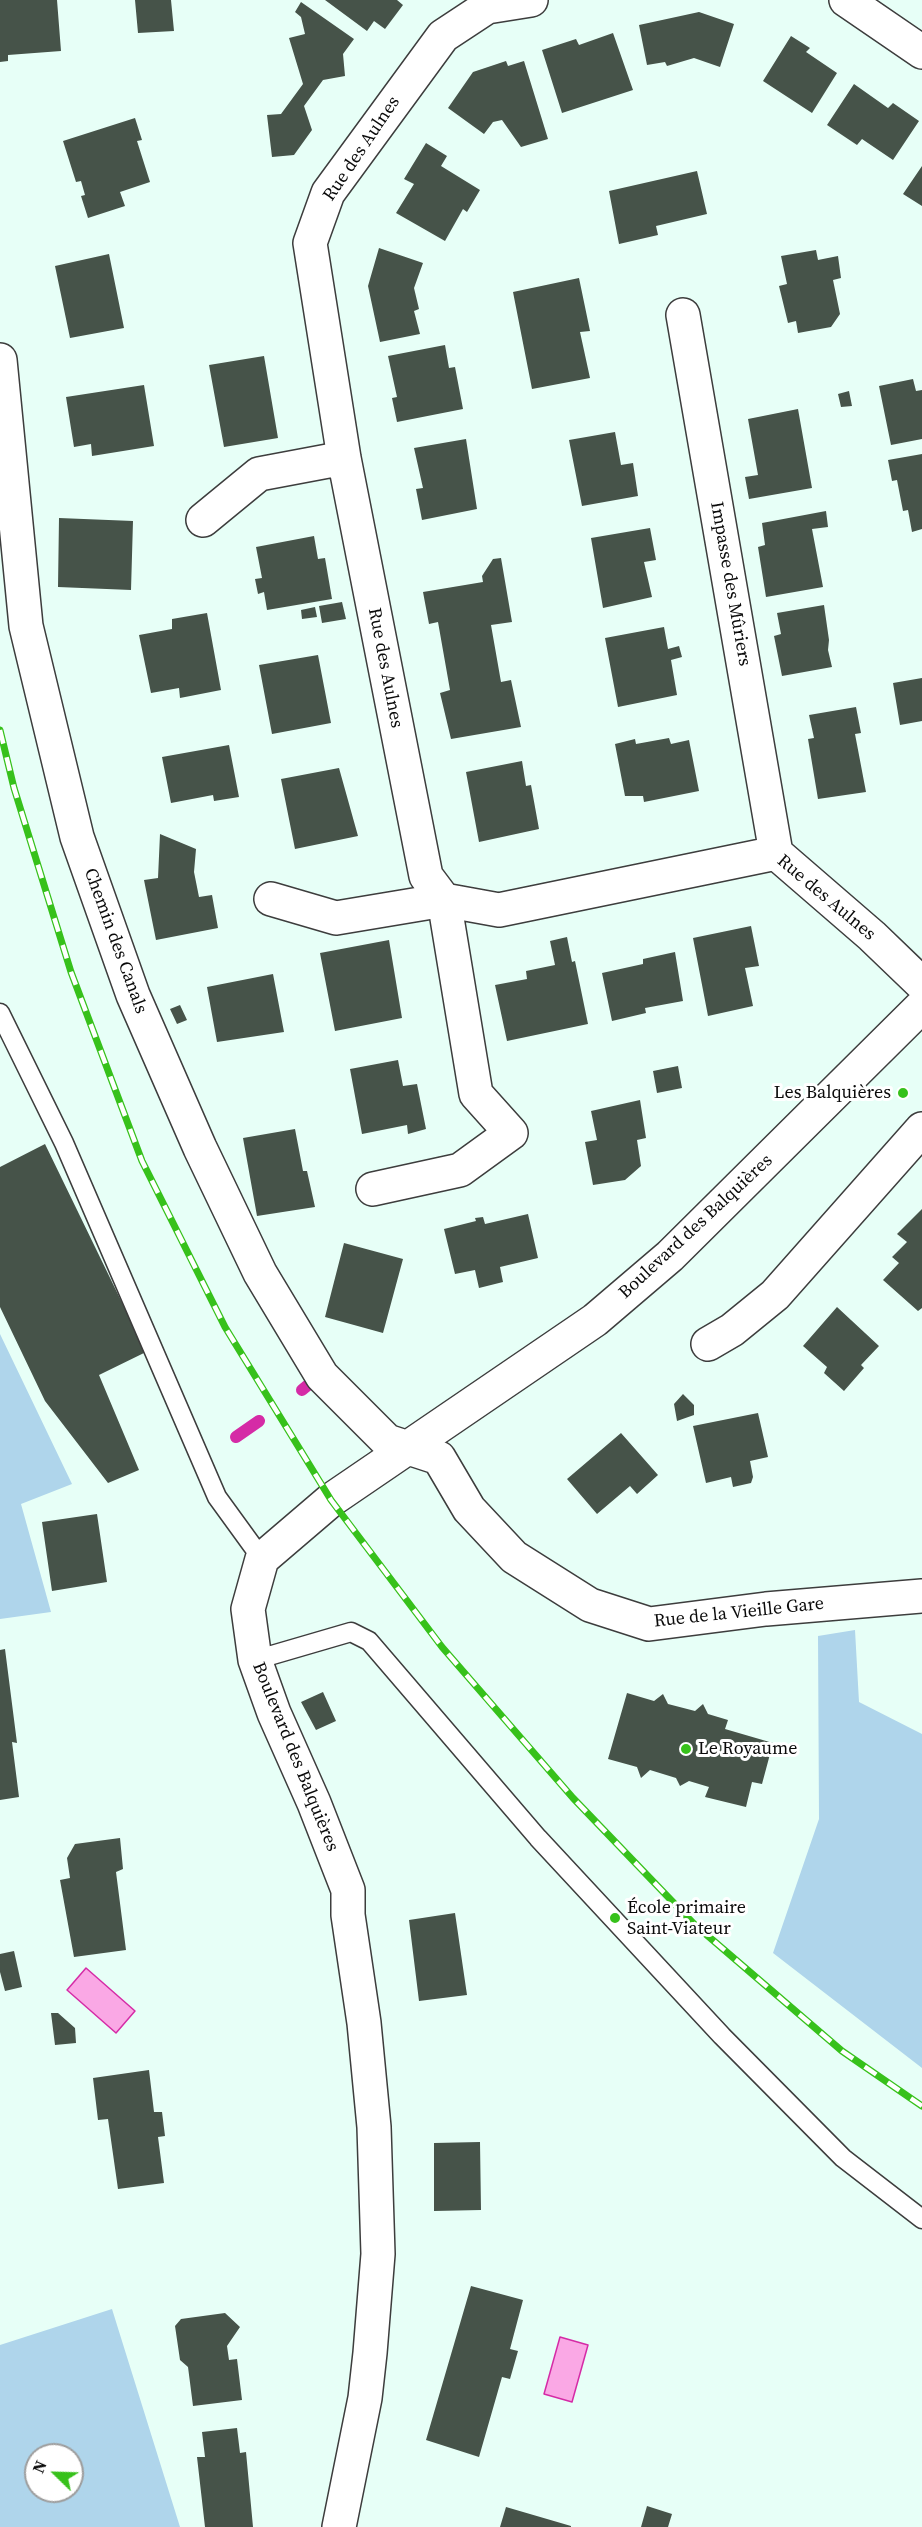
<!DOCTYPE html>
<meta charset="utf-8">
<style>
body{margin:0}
#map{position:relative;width:922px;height:2527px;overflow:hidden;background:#e7fff7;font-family:"Source Serif 4",serif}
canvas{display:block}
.north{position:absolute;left:24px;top:2443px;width:60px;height:60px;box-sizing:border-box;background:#fff;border:2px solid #9d9d9d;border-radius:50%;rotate:293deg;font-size:16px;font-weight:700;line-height:24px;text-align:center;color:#0a0a0a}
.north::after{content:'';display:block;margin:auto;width:21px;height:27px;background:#37c11b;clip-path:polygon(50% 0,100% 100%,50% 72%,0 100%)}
</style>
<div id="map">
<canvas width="922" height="2527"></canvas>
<div class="north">N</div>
</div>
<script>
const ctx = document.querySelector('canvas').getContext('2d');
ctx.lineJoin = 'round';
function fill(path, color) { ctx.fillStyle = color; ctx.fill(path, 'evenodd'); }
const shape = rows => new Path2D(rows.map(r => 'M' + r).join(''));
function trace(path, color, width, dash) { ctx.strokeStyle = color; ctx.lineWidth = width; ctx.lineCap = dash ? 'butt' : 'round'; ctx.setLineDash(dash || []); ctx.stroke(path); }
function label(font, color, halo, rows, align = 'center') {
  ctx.font = font + ' "Source Serif 4",serif'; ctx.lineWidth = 6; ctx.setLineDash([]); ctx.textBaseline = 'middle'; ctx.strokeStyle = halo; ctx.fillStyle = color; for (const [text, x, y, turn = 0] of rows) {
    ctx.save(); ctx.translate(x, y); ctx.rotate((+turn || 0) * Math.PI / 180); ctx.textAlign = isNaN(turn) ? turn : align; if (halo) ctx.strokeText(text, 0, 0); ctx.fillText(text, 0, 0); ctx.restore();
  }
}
const green = shape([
 [0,1334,72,1484,21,1504,51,1612,0,1619],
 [855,1630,859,1702,922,1734,922,2068,773,1953,819,1819,818,1636],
 [112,2309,180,2527,0,2527,0,2345],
 [36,2455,72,2455,72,2491,36,2491]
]);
const water = shape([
 [86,1968,135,2011,116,2033,67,1990,86,1968],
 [560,2337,588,2345,572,2402,544,2394,560,2337]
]);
const stream = shape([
 [302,1390,308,1385],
 [236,1437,259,1421]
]);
const building = shape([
 [0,0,57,0,61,51,8,55,8,61,0,62],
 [135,0,171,0,174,31,138,33],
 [325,0,397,0,403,5,385,29,374,21,367,31],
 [301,2,354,39,343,54,345,76,323,80,304,106,312,130,294,155,272,157,267,115,281,114,303,84,289,38,305,34,301,17,295,12],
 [699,12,734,24,720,67,694,58,667,66,665,62,647,65,639,25],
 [613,33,633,90,562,113,542,50,576,39,579,45],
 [791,36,810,48,806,52,837,73,812,113,763,81],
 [506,61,508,66,524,61,548,139,521,147,502,120,493,122,484,134,448,108,473,72],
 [854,84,888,108,893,103,919,121,893,160,862,139,857,145,827,125],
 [135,118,142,140,137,141,150,182,120,192,125,206,88,218,81,196,85,195,81,181,76,182,63,141],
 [426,143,447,156,441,166,480,190,467,212,463,209,445,241,396,213,414,184,404,179],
 [922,166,922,206,903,194],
 [697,171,707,214,656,226,658,235,619,244,609,191],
 [379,248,423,263,414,288,419,309,414,311,420,334,380,342,368,286],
 [816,250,818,260,838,256,841,278,833,280,840,314,831,327,798,333,796,321,788,323,779,286,787,284,781,256],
 [109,254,124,328,70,338,55,266],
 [579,278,590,331,580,332,590,378,532,389,513,292],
 [445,345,449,368,455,367,463,409,397,422,392,398,397,397,388,356],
 [264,356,278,438,224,447,209,365],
 [913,379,916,391,922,390,922,439,891,445,879,386],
 [144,385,154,446,92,456,91,444,74,447,66,397],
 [849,391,852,406,841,407,838,394],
 [798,409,812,488,749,499,745,477,758,475,748,419],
 [615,432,621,465,633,463,638,496,582,506,569,440],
 [466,439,477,509,422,520,416,489,423,488,414,448],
 [922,454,922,529,912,532,908,510,903,511,897,480,892,481,888,460],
 [826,511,828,527,812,529,823,587,766,597,758,547,765,545,762,523],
 [59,518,133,521,131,590,58,587],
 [650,528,656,560,644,562,652,597,603,608,591,538],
 [314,536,318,559,325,558,332,599,267,610,264,592,258,594,255,579,262,578,256,547],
 [501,558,512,622,491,625,501,682,511,680,521,727,451,739,440,693,450,690,438,622,429,624,423,592,483,582,482,576,493,559],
 [342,602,346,619,322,623,319,606],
 [824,605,829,640,828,650,832,667,782,676,774,636,781,634,777,613],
 [315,607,317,617,302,619,301,610],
 [207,613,221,690,180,698,179,688,151,693,139,635,172,629,172,619],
 [664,627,668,649,679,646,682,657,671,660,677,695,618,707,605,638],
 [318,655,331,723,272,734,259,665],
 [922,678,922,721,900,725,893,683],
 [856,707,861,733,855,734,866,792,818,799,808,739,814,738,809,715],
 [669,738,671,744,689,740,699,791,644,802,643,796,625,796,615,744,635,739,636,744],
 [229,745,239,797,214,801,213,795,171,803,162,757],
 [522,761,526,786,531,785,539,829,479,842,466,772],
 [339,768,358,836,295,849,281,779],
 [160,834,196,849,194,872,199,897,212,895,218,928,156,940,144,880,158,878],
 [751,926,759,966,745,968,753,1006,708,1016,693,938],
 [567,937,572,962,575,961,588,1024,507,1041,495,985,527,979,526,971,555,965,550,941],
 [389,940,402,1018,335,1031,320,953],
 [675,952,683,1001,645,1008,646,1013,612,1021,602,973,643,964,643,959],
 [273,974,284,1032,217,1042,207,987],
 [180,1005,187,1020,177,1024,170,1009],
 [398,1060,403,1086,417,1084,426,1129,408,1134,407,1125,362,1134,350,1069],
 [678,1066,682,1088,657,1093,653,1071],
 [640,1100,646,1138,637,1140,641,1166,625,1180,593,1185,585,1142,597,1140,591,1111],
 [295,1129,303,1171,307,1171,315,1207,257,1216,243,1138],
 [45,1144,146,1352,99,1375,139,1470,108,1483,45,1401,0,1307,0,1167],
 [922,1209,922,1308,918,1311,883,1280,899,1263,892,1257,907,1242,897,1234],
 [528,1214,538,1258,500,1267,503,1282,479,1288,475,1270,455,1274,444,1229,476,1221,475,1218,483,1217,485,1224],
 [344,1243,403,1259,383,1333,325,1317],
 [837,1307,879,1346,861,1365,864,1368,844,1391,824,1373,827,1367,803,1346],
 [683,1394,694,1405,694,1415,677,1421,674,1404],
 [758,1413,768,1457,750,1461,753,1477,751,1483,733,1487,731,1477,706,1483,693,1426],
 [621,1433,658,1475,637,1494,630,1486,597,1514,567,1479],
 [97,1514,107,1582,52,1591,42,1522],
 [5,1649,17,1743,12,1742,19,1797,0,1800,0,1650],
 [323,1692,336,1721,316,1730,301,1702],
 [627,1693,654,1701,663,1694,668,1704,695,1711,703,1704,708,1714,728,1720,725,1729,773,1743,762,1784,752,1782,746,1807,705,1797,709,1787,689,1781,680,1786,676,1778,650,1770,641,1778,637,1767,608,1759],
 [120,1838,123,1869,116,1872,126,1950,74,1957,60,1880,70,1878,67,1858,75,1844],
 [455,1913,467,1995,419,2001,409,1920],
 [14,1951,22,1987,5,1991,0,1972,0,1954],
 [51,2013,58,2013,75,2028,76,2043,55,2045],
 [149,2070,154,2112,162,2112,165,2136,158,2137,164,2183,118,2189,108,2119,98,2120,93,2078],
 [480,2142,481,2210,434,2211,434,2143],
 [471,2286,523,2300,510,2349,518,2351,510,2379,502,2377,479,2457,426,2440],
 [225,2313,240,2327,227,2346,229,2360,237,2359,242,2400,193,2406,188,2367,180,2360,175,2326,181,2319],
 [237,2428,240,2453,246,2452,253,2527,205,2527,197,2457,205,2457,202,2432],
 [647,2506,672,2514,668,2527,641,2527],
 [506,2507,571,2526,571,2527,500,2527]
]);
const service = shape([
 [0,1013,64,1143,217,1497,262,1559],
 [255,1660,351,1632,369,1641,538,1838,722,2036,843,2158,922,2219]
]);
const minor = shape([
 [531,0,487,7,443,36,328,193,310,243,344,458,426,876,444,900,499,910,776,853,872,936,922,984],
 [846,0,922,52],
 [683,315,776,853],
 [0,360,26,626,77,837,133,995,200,1148,260,1273,322,1376,387,1441,439,1458,469,1509,514,1557,590,1605,649,1624,766,1609,922,1596],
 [203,520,259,474,344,458],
 [271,899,336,918,444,900,476,1094,511,1133,460,1170,373,1189],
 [708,1344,732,1330,775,1295,922,1129],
 [339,2527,365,2398,370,2353,378,2254,374,2127,364,2023,348,1915,348,1890,314,1803,274,1713,255,1660,248,1609,262,1559,331,1500,595,1320,670,1256,922,1006]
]);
const rail = shape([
 [0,730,14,788,71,972,142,1161,225,1327,331,1500,442,1647,573,1798,694,1924,842,2051,922,2106]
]);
const markers = [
 [903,1093,6,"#37c11b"],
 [686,1749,6,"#37c11b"],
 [615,1918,6,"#37c11b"]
];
const streetNames = [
 ["Rue des Aulnes",362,149,-56],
 ["Impasse des Mûriers",730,584,80],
 ["Rue des Aulnes",385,668,79],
 ["Rue des Aulnes",826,898,40],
 ["Chemin des Canals",115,941,70],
 ["Boulevard des Balquières",696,1227,-43],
 ["Rue de la Vieille Gare",739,1613,-6],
 ["Boulevard des Balquières",295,1757,68]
];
const poiNames = [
 ["Les Balquières",891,1093,"right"],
 ["Le Royaume",698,1749],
 ["École primaire",627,1908],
 ["Saint-Viateur",627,1929]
];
fill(green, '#afd5eb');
fill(water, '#faa8e5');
trace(water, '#d52ba6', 1.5);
trace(stream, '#d52ba6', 12);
fill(building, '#465349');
trace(service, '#3d3d3d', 21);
trace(minor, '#3d3d3d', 36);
trace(service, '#fff', 18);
trace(minor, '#fff', 33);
trace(rail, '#37c11b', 7);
trace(rail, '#fff', 4.5, [14]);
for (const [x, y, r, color] of markers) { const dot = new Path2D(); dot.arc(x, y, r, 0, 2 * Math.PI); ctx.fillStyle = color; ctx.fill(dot); trace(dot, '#fff', 2); }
label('18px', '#0a0a0a', '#fff', streetNames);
label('18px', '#0a0a0a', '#fff', poiNames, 'left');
</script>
